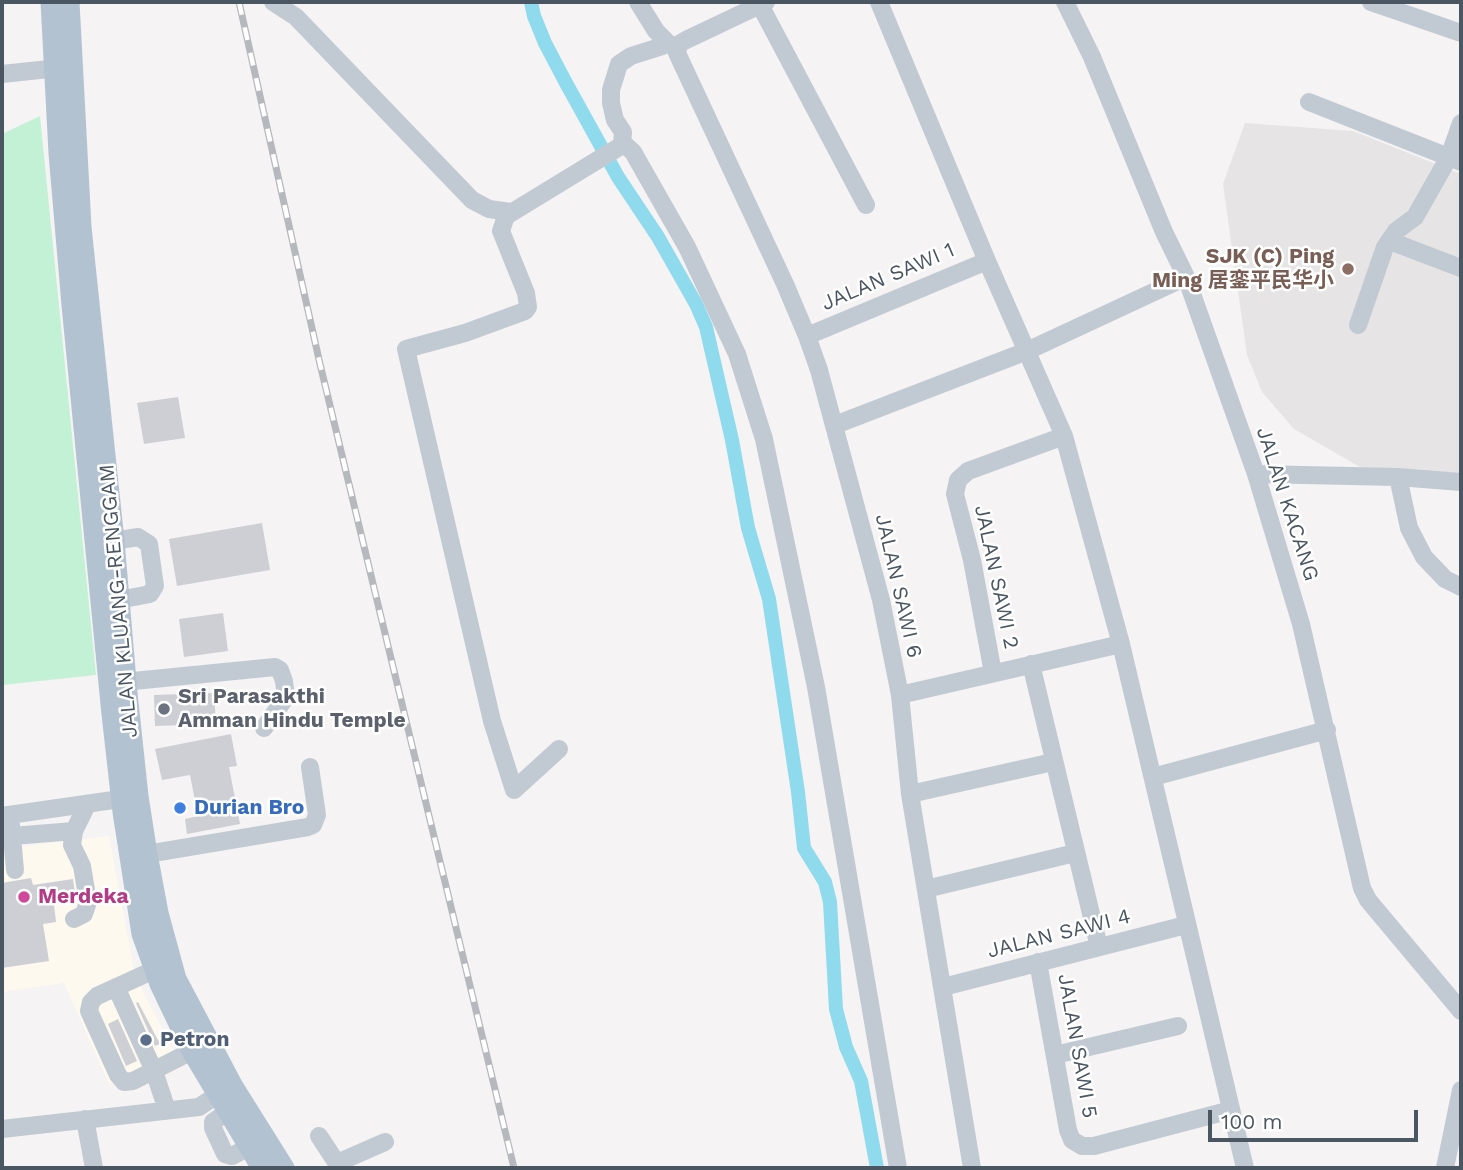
<!DOCTYPE html>
<meta charset="utf-8">
<style>
body{margin:0}
#map{position:relative;width:1463px;height:1170px;overflow:hidden;background:#f5f3f3;font-family:"Work Sans",sans-serif}
canvas{display:block}
.frame{position:absolute;inset:0;border:4px solid #4a5661;pointer-events:none}
.scale{position:absolute;left:1208px;top:1110px;width:210px;height:32px;box-sizing:border-box;border:4px solid #4a5661;border-top:0;padding-left:9px;font-size:21px;line-height:24px;white-space:nowrap;color:#4a5661;-webkit-text-stroke:5px #fff;paint-order:stroke}
</style>
<div id="map">
<canvas width="1463" height="1170"></canvas>
<div class="frame"></div>
<div class="scale">100 m</div>
</div>
<script>
const ctx = document.querySelector('canvas').getContext('2d');
ctx.lineJoin = 'round';
function fill(path, color) { ctx.fillStyle = color; ctx.fill(path, 'evenodd'); }
const shape = rows => new Path2D(rows.map(r => 'M' + r).join(''));
function trace(path, color, width, dash) { ctx.strokeStyle = color; ctx.lineWidth = width; ctx.lineCap = dash ? 'butt' : 'round'; ctx.setLineDash(dash || []); ctx.stroke(path); }
function label(font, color, halo, rows, align = 'center') {
  ctx.font = font + ' "Work Sans","Noto Sans SC",sans-serif'; ctx.lineWidth = 5; ctx.setLineDash([]); ctx.textBaseline = 'middle'; ctx.strokeStyle = halo; ctx.fillStyle = color; for (const [text, x, y, turn = 0] of rows) {
    ctx.save(); ctx.translate(x, y); ctx.rotate((+turn || 0) * Math.PI / 180); ctx.textAlign = isNaN(turn) ? turn : align; if (halo) ctx.strokeText(text, 0, 0); ctx.fillText(text, 0, 0); ctx.restore();
  }
}
const commercial = shape([
 [109,836,135,976,179,1061,124,1086,108,1082,64,983,2,992,2,849]
]);
const education = shape([
 [1245,123,1353,131,1461,174,1461,475,1360,467,1294,429,1262,392,1247,355,1223,184]
]);
const green = shape([
 [40,116,96,675,2,685,2,134]
]);
const canal = shape([
 [531,2,534,16,545,43,566,83,618,177,658,237,696,304,706,327,732,440,748,528,769,599,798,792,804,848,825,882,830,902,836,1009,846,1047,861,1081,877,1168]
]);
const building = shape([
 [178,397,185,438,144,444,137,403],
 [262,523,270,570,177,586,169,539],
 [223,613,228,651,184,657,179,619],
 [214,693,216,724,155,726,154,695],
 [231,734,237,766,229,767,240,824,187,834,185,819,198,816,190,775,162,780,155,749],
 [31,878,33,885,73,879,76,901,54,905,56,922,43,924,49,961,2,968,2,883],
 [138,1002,160,1044,155,1046,136,1003],
 [118,1019,137,1061,126,1066,108,1024]
]);
const minor = shape([
 [273,2,296,17,472,200,489,209,511,212],
 [638,2,656,31,669,44,677,48],
 [766,2,686,40,679,44,677,53,785,284,807,336,819,370,881,600,900,695,910,794,972,1168],
 [879,2,987,261,1064,436,1121,644,1245,1168],
 [1065,2,1092,57,1164,232,1186,277,1256,474,1301,624,1362,888,1368,900,1461,1011],
 [1371,2,1461,33],
 [760,5,866,205],
 [2,74,68,67],
 [1309,102,1461,162],
 [622,144,623,132,615,120,611,103,611,90,619,64,631,56,669,44],
 [1390,241,1461,268],
 [1358,325,1385,247,1396,231,1415,217,1449,157,1461,123],
 [807,336,987,261],
 [835,425,1027,351,1186,277],
 [1256,474,1398,477,1461,482],
 [1398,477,1409,528,1424,557,1445,579,1461,587],
 [108,602,150,594,155,586,149,544,138,537,114,541],
 [1031,664,1099,947],
 [993,673,972,560,955,494,958,480,968,471,1064,436],
 [113,683,275,667,280,670,284,681,286,697,264,728],
 [900,695,1121,644],
 [559,749,514,790,492,721,406,349,465,333,525,311,528,307,526,293,501,231,506,216,624,144,633,152,687,247,737,354,764,439,816,687,898,1168],
 [1153,777,1327,730],
 [910,794,1053,762],
 [10,815,12,836,74,831,87,805],
 [2,816,134,797],
 [12,836,15,870],
 [147,854,308,827,313,825,317,815,310,767],
 [926,889,1075,853],
 [74,919,84,914,88,902,82,866,72,845,74,831],
 [1038,962,1068,1130,1072,1140,1082,1146,1094,1146,1231,1110],
 [154,970,97,996,91,1002,89,1011,118,1075,124,1082,133,1081,192,1051],
 [116,987,154,1071,167,1110],
 [943,987,1186,925],
 [1055,1055,1178,1026],
 [227,1112,213,1122,213,1128,225,1154,232,1156,249,1147],
 [85,1119,94,1168],
 [2,1129,199,1107,229,1087],
 [319,1136,340,1168],
 [337,1163,385,1142],
 [1445,1168,1461,1090]
]);
const major = shape([
 [51,2,59,153,72,305,112,714,123,812,142,934,160,984,192,1051,262,1168],
 [69,2,81,227,114,541,127,693,138,796,147,854,158,913,176,979,232,1085,284,1168]
]);
const rail = shape([
 [239,2,320,364,514,1168]
]);
const markers = [
 [1348,269,7,"#8d6e63"],
 [164,709,7,"#6b7280"],
 [180,808,7,"#3f7fe0"],
 [24,897,7,"#d1479c"],
 [146,1040,7,"#5c6f8a"]
];
const educationNames = [
 ["SJK (C) Ping",1334,257],
 ["Ming 居銮平民华小",1334,281]
];
const streetNames = [
 ["JALAN SAWI 1",888,277,-23],
 ["JALAN KACANG",1287,504,72],
 ["JALAN SAWI 2",996,577,78],
 ["JALAN SAWI 6",898,586,77],
 ["JALAN KLUANG-RENGGAM",119,601,-95],
 ["JALAN SAWI 4",1059,934,-14],
 ["JALAN SAWI 5",1077,1046,80]
];
const worshipNames = [
 ["Sri Parasakthi",178,697],
 ["Amman Hindu Temple",178,721]
];
const shopNames = [
 ["Durian Bro",194,808]
];
const hotelNames = [
 ["Merdeka",38,897]
];
const serviceNames = [
 ["Petron",160,1040]
];
fill(commercial, '#fdf9ef');
fill(education, '#e6e4e5');
fill(green, '#c3f1d5');
trace(canal, '#90daee', 14);
fill(building, '#cdcfd5');
trace(minor, '#c1cad2', 18);
trace(major, '#b3c2d1', 21);
trace(rail, '#b5b8bd', 7);
trace(rail, '#fff', 4.5, [13]);
for (const [x, y, r, color] of markers) { const dot = new Path2D(); dot.arc(x, y, r, 0, 2 * Math.PI); ctx.fillStyle = color; ctx.fill(dot); trace(dot, '#fff', 2.5); }
label('bold 21px', '#785e54', '#fff', educationNames, 'right');
label('21px', '#4a5661', '#fff', streetNames);
label('bold 21px', '#5b616d', '#fff', worshipNames, 'left');
label('bold 21px', '#366cbe', '#fff', shopNames, 'left');
label('bold 21px', '#b23c85', '#fff', hotelNames, 'left');
label('bold 21px', '#4e5e75', '#fff', serviceNames, 'left');
</script>
